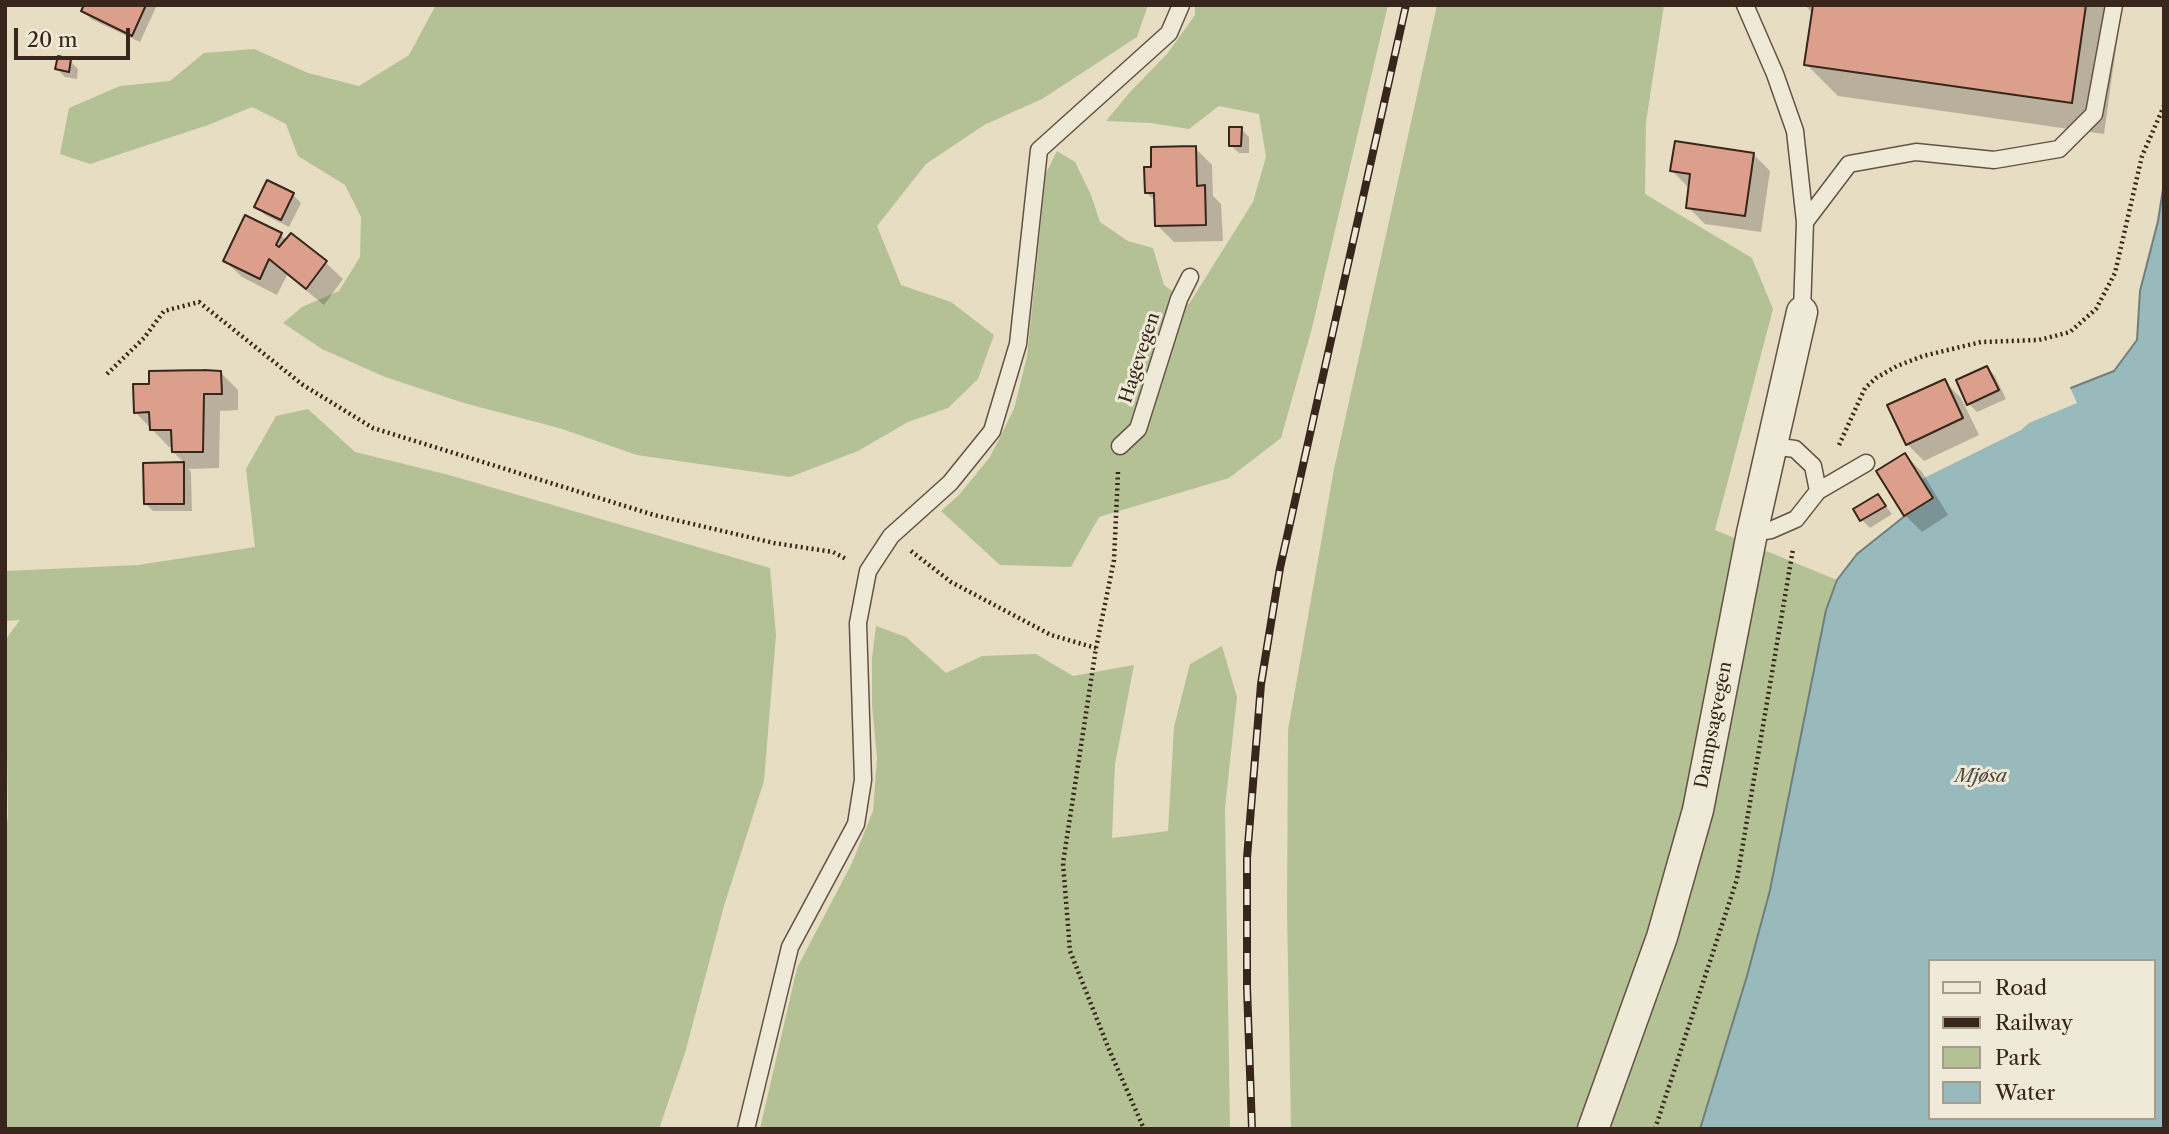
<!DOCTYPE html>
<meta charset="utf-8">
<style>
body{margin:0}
#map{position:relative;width:2169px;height:1134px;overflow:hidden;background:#e7ddc3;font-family:"Libre Caslon Text",serif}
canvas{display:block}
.frame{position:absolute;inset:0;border:7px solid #38251b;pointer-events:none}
.legend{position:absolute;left:1928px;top:959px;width:228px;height:161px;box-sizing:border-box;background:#efe9d8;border:2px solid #a69b8c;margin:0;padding:9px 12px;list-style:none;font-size:21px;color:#38251b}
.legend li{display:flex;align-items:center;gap:14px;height:35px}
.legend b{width:35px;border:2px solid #a69b8c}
.scale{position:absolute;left:14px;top:28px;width:116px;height:32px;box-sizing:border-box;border:4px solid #38251b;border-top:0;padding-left:9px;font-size:21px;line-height:24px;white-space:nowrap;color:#38251b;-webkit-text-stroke:5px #efe9d8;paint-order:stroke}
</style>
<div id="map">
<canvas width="2169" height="1134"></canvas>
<div class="frame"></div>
<ul class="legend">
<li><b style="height:9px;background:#efe9d8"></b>Road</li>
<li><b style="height:9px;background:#38251b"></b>Railway</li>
<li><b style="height:19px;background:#b4c195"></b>Park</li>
<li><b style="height:19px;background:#99babc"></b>Water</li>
</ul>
<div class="scale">20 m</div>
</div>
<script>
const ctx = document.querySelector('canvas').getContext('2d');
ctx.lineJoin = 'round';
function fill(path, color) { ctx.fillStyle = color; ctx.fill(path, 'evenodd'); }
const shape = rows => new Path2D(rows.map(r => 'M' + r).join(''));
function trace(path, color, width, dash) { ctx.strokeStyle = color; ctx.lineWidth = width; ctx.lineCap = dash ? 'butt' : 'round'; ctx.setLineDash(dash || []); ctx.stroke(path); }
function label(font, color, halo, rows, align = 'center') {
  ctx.font = font + ' "Libre Caslon Text",serif'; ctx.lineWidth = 6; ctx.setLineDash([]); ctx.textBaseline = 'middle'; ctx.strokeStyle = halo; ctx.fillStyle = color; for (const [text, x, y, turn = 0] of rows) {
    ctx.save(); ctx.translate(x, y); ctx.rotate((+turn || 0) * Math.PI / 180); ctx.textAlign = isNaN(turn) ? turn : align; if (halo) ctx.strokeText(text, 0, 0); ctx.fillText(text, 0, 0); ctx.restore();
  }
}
const green = shape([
 [436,5,1148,5,1137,37,1042,99,984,125,926,164,877,226,901,285,951,302,994,335,978,379,948,408,908,422,858,451,790,477,637,455,559,428,464,403,385,377,322,349,283,323,302,307,339,291,360,257,361,217,345,185,298,156,286,124,252,107,208,125,90,164,60,154,69,108,120,86,170,81,204,53,254,49,308,73,359,86,409,55],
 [1195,5,1388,5,1312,328,1281,438,1229,478,1099,517,1071,567,1000,565,941,511,959,495,990,457,1014,409,1027,356,1046,173,1057,151,1075,162,1091,195,1100,222,1128,241,1153,248,1164,285,1189,304,1253,202,1266,157,1259,114,1219,106,1189,129,1151,123,1106,121,1130,92,1167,54,1195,15],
 [1437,5,1664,5,1646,122,1645,194,1752,258,1773,309,1715,530,1837,580,1826,610,1770,890,1747,976,1700,1129,1291,1129,1287,912,1288,730,1334,469],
 [308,409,355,452,449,475,770,568,776,635,764,781,724,906,685,1053,659,1129,5,1129,5,842,8,815,5,640,20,620,5,621,5,571,138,565,255,547,246,469,276,416],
 [876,626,906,637,946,673,982,656,1036,654,1073,676,1134,665,1115,764,1112,838,1168,831,1174,727,1190,664,1222,646,1237,697,1225,808,1230,1129,760,1129,797,968,852,863,873,811,877,758,872,706,872,658]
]);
const water = shape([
 [2164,183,2164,1129,1700,1129,1747,976,1770,890,1826,610,1837,580,1857,554,1906,515,1881,470,1979,424,2114,371,2137,340,2140,291,2158,221,2164,183],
 [1929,961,2153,961,2153,1118,1929,1118,1929,961]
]);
const pier = shape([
 [2069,385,2077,403,2029,423,2021,430,1922,479,1933,498,1905,515,1878,471,1888,463,1978,421]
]);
const shadow = shape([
 [86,5,157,5,140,42,91,19,83,11],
 [1805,5,2122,5,2104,134,1838,96,1806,64,1813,14],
 [70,61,78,69,77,79,65,77,57,69],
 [1241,129,1249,137,1249,153,1239,153,1230,145],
 [1195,148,1212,165,1213,196,1221,204,1223,241,1174,242,1157,225,1156,202,1146,192,1153,169],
 [1753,154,1770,171,1761,232,1705,224,1688,207,1690,189,1672,171],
 [293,195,301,203,289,227,265,215,256,206],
 [281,235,287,241,291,235,326,263,343,279,324,305,287,275,277,295,242,277,225,261],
 [1987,368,1995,376,2006,399,1977,412,1969,404],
 [221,373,238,390,238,410,220,411,219,468,188,469,191,472,192,511,153,511,145,503,145,465,185,463,173,452,173,447,169,447,135,412,151,386],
 [1944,381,1961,398,1979,435,1924,461,1907,444],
 [1905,455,1922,472,1948,515,1922,532,1905,515],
 [1878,496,1892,514,1870,528,1862,520]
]);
const building = shape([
 [84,5,146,5,132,36,81,11,84,5],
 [1813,5,2086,5,2072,103,1804,65,1813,5],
 [58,56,71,59,69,72,55,69,58,56],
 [1229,127,1242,127,1241,146,1229,146,1229,127],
 [1675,141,1754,153,1745,216,1686,208,1690,174,1670,171,1675,141],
 [1196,146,1197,186,1205,185,1206,225,1155,226,1154,193,1145,193,1144,167,1151,167,1151,147,1196,146],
 [267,180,294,193,281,220,254,207,267,180],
 [245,215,282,233,276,245,279,247,291,233,327,261,306,289,269,259,260,279,223,261,245,215],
 [1987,366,1999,390,1967,405,1956,380,1987,366],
 [204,370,221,371,222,394,204,394,203,452,172,452,171,430,150,430,149,412,134,413,133,384,149,384,149,371,204,370],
 [1945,379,1963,418,1906,445,1887,405,1945,379],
 [1905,453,1933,498,1904,516,1876,471,1905,453],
 [184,462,184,504,144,504,143,463,184,462],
 [1878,494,1886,506,1860,521,1853,509,1878,494]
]);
const path = shape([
 [107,374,144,338,164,311,199,302,303,385,373,428,654,515,774,543,833,552,846,559],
 [1839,445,1865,388,1876,378,1897,366,1923,356,1981,342,2039,340,2070,332,2096,309,2115,273,2142,156,2164,106],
 [1118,472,1114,560,1096,648,1063,863,1070,951,1108,1047,1144,1129],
 [911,551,951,582,1051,635,1096,648],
 [1655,1129,1737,879,1793,549]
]);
const service = shape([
 [1745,5,1775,74,1795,131,1805,222,1802,312],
 [1805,222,1849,164,1916,152,1994,160,2059,149,2094,114,2114,5],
 [1120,446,1138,429,1179,299,1190,277],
 [1818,491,1866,463],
 [1752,533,1771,530,1796,519,1818,491,1813,466,1795,449,1771,446],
 [746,1129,790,947,856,824,863,780,858,623,868,571,891,536,950,483,992,431,1018,344,1039,150,1169,33,1181,5]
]);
const minor = shape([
 [1593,1129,1662,937,1698,810,1752,533,1802,312]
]);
const rail = shape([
 [1252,1129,1247,987,1247,858,1261,684,1280,568,1406,5]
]);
const streetNames = [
 ["Hagevegen",1140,358,-72],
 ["Dampsagvegen",1714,725,-79]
];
const waterNames = [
 ["Mjøsa",1981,777]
];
fill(green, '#b4c195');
fill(water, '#99babc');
trace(water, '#727e7c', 2);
fill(pier, '#e7ddc3');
fill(shadow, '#0003');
fill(building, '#dc9f8c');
trace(building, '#38251b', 2);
trace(service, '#645345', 19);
trace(minor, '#645345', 33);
trace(path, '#38251b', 4.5, [2, 3.5]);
trace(service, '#efe9d8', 16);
trace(minor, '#efe9d8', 30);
trace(rail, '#38251b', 8);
trace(rail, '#efe9d8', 5, [16]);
label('18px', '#38251b', '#efe9d8', streetNames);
label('italic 19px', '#504a43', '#efe9d8', waterNames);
</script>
